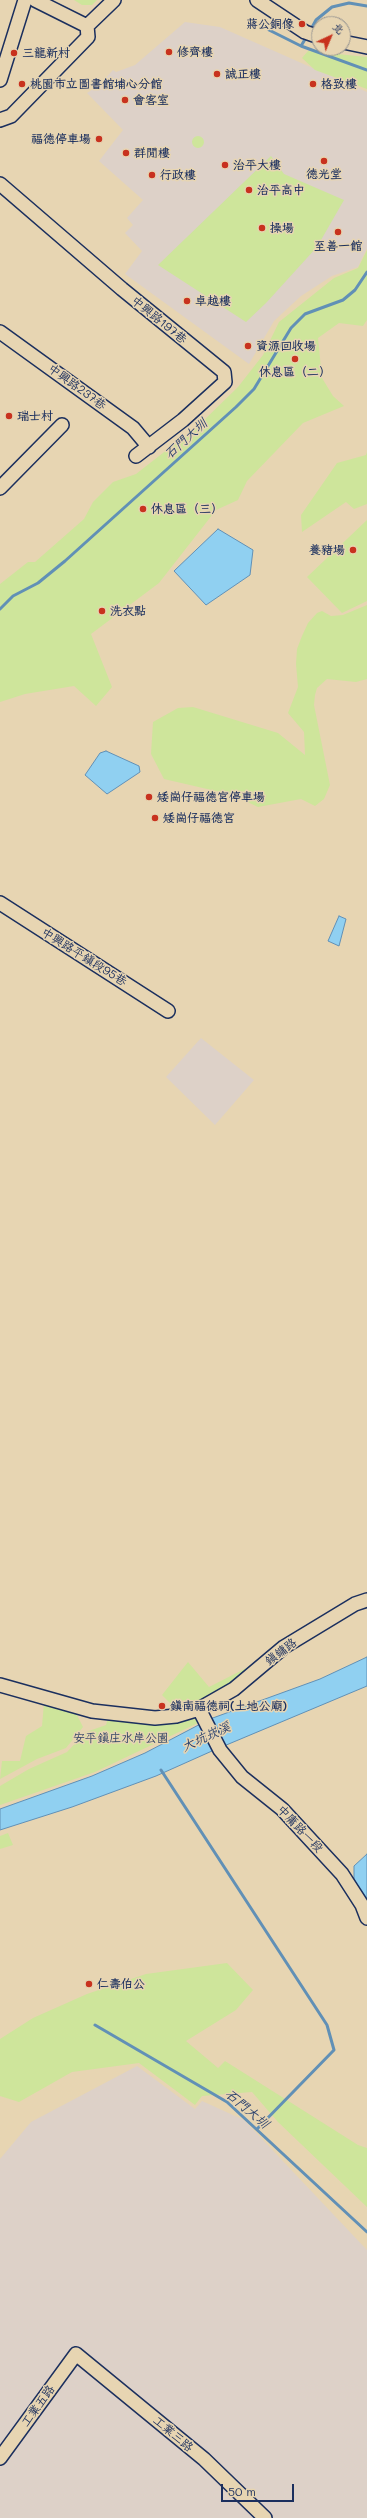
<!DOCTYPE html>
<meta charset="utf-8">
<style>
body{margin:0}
#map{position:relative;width:367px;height:2518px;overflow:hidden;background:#e7d5b2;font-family:Mali,"LXGW WenKai TC",sans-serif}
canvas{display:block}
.north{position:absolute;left:311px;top:16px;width:40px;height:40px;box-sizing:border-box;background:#e7d5b2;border:1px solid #959390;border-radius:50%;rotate:44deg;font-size:11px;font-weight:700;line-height:16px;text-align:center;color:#1b2f5e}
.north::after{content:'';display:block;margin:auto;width:14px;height:18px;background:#c8321e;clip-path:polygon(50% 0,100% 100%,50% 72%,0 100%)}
.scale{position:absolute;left:221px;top:2484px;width:73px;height:18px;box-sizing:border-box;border:2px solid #1b2f5e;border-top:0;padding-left:5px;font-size:12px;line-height:14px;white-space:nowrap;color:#1b2f5e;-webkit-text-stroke:3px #e7d5b2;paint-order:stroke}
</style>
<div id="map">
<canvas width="367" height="2518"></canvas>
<div class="north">北</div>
<div class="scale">50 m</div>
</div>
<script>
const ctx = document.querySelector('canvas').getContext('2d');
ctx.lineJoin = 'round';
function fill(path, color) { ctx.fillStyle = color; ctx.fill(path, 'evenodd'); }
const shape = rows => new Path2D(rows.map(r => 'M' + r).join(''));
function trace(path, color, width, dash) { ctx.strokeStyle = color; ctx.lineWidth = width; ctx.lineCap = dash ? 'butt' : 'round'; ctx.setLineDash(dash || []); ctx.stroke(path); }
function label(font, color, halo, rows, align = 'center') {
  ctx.font = font + ' Mali,"LXGW WenKai TC",sans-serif'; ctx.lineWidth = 3; ctx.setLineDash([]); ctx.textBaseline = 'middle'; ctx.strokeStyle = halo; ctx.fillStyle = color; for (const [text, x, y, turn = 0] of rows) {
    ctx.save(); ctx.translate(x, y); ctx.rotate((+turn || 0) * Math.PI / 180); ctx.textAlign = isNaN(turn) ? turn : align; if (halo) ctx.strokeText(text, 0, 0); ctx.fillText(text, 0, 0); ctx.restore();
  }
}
const built = shape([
 [185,22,220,27,367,92,367,248,358,267,332,276,301,296,274,321,249,364,125,274,142,251,125,233,133,225,127,218,143,200,99,161,123,130,87,93,98,86,113,70,116,72,135,65],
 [201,1038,254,1080,215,1125,166,1077],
 [137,2066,195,2109,202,2101,244,2120,367,2250,367,2518,0,2518,0,2159,31,2122]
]);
const green = shape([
 [74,0,97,0,92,5,82,5],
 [308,51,367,57,367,89,315,70,302,58],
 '192 142a6 6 0 1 1 12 0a6 6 0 1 1-12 0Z',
 [271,156,284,174,344,200,317,247,266,303,246,322,158,265],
 [367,250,367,320,363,326,339,323,318,338,322,378,333,396,344,406,303,423,247,481,238,500,216,510,159,583,91,634,112,687,96,706,74,686,25,694,0,702,0,584,28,562,35,562,84,519,93,502,113,482,136,474,200,424,238,387,263,355,279,322,334,278,358,268],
 [367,452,367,504,354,509,346,502,302,532,301,515,337,463,366,455],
 [367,520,367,601,342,613,307,577],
 [367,605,367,679,356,682,327,679,317,688,315,695,314,705,330,785,324,799,315,806,301,799,258,807,233,795,164,779,151,754,153,722,178,708,193,707,278,733,305,755,304,732,288,713,298,687,296,664,297,649,302,636,308,623,317,613,322,611,331,616,343,615],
 [268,1657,233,1686,194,1704,167,1713,172,1705,162,1695,188,1662,209,1687],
 [44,1703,75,1711,83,1727,66,1748,37,1759,0,1779,2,1761,20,1761,26,1736,42,1726],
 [108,1718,156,1725,189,1719,198,1719,200,1722,95,1772,0,1805,0,1786,29,1769,67,1752,86,1732,106,1725],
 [8,1833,13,1845,0,1849,0,1836],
 [227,1963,253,1990,236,2010,186,2041,218,2068,225,2061,358,2145,367,2148,367,2207,278,2122,252,2092,202,2096,195,2105,139,2063,72,2072,19,2102,0,2096,0,2039,33,2018,87,1994,146,1974]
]);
const water = shape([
 [218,529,253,550,250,575,206,605,174,571,218,529],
 [106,751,139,766,140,772,107,794,85,775,100,753,106,751],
 [339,916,346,919,339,946,328,941,339,916],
 [367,1657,367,1686,212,1751,156,1776,72,1807,0,1830,0,1809,92,1776,145,1753,210,1719,320,1679,367,1657],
 [367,1854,367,1906,354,1879,354,1866,367,1854]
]);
const stream = shape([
 [269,30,301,46,367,70],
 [310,31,316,20,332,7,349,3,367,6],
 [301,46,307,36],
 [0,609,13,596,38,583,65,561,236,407,254,389,291,328,305,314,343,300,355,290,367,272],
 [161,1770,327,2025,334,2050,257,2129],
 [95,2025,227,2102,367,2232]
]);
const minor = shape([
 [35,0,87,26,114,0],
 [257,0,305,32,319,37],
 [343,42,367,47],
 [0,80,25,0],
 [0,120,11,116,88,37,87,26],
 [0,184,122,289,224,372,225,382,183,420,136,456],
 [0,332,133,428,149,447],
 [0,488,62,425],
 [0,903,168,1011],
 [0,1685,92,1711,155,1718,176,1716,199,1709,234,1689,284,1647,355,1604,367,1600],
 [199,1709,220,1750,242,1777,282,1809,342,1874,362,1905,367,1918],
 [0,2458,76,2354,204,2459,265,2518]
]);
const markers = [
 [302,24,4,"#c8321e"],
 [169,52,4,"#c8321e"],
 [14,53,4,"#c8321e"],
 [217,74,4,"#c8321e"],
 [22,84,4,"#c8321e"],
 [313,84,4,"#c8321e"],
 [125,100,4,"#c8321e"],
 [99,139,4,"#c8321e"],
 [126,153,4,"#c8321e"],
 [324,161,4,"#c8321e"],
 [225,165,4,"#c8321e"],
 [152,175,4,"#c8321e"],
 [249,190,4,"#c8321e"],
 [262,228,4,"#c8321e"],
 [338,232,4,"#c8321e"],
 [187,301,4,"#c8321e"],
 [248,346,4,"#c8321e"],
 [295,359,4,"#c8321e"],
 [9,416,4,"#c8321e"],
 [143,509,4,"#c8321e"],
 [353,550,4,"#c8321e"],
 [102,611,4,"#c8321e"],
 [149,797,4,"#c8321e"],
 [155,818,4,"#c8321e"],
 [162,1706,4,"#c8321e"],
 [89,1984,4,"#c8321e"]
];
const poiNames = [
 ["蔣公銅像",294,24,"right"],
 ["修齊樓",177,52],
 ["三龍新村",22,53],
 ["誠正樓",225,74],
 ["桃園市立圖書館埔心分館",30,84],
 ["格致樓",321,84],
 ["會客室",133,100],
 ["福德停車場",91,139,"right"],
 ["群閒樓",134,153],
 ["治平大樓",233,165],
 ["德光堂",324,174,"center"],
 ["行政樓",160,175],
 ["治平高中",257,190],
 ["操場",270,228],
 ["至善一館",338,246,"center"],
 ["卓越樓",195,301],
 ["資源回收場",256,346],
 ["休息區（二）",295,372,"center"],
 ["瑞士村",17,416],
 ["休息區（三）",151,509],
 ["養豬場",345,550,"right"],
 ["洗衣點",110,611],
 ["矮崗仔福德宮停車場",157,797],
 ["矮崗仔福德宮",163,818],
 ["鎮南福德祠(土地公廟)",170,1706],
 ["仁壽伯公",97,1984]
];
const streetNames = [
 ["中興路197巷",159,320,39],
 ["中興路237巷",77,387,36],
 ["中興路平鎮段95巷",84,957,32],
 ["鎮鏞路",281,1652,-37],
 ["中庸路一段",300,1829,46],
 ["工業五路",38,2406,-54],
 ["工業三路",173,2434,40]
];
const parkNames = [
 ["安平鎮庄水岸公園",121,1738]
];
const waterNames = [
 ["石門大圳",186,439,-42],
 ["大坑崁溪",206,1737,-25],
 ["石門大圳",247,2109,40]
];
fill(built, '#ddd1c8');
fill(green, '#cee59b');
fill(water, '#90d0f1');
trace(water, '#6190b6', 1);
trace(stream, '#6190b6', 3);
trace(minor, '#1b2f5e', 16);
trace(minor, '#e7d5b2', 13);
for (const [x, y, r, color] of markers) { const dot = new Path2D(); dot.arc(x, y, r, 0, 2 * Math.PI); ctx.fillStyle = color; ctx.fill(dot); trace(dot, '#e7d5b2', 1.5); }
label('bold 12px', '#1b2f5e', '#e7d5b2', poiNames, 'left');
label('12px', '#1b2f5e', '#e7d5b2', streetNames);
label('12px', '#2d4164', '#e7d5b2', parkNames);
label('italic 13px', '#273f6d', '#e7d5b2', waterNames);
</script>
